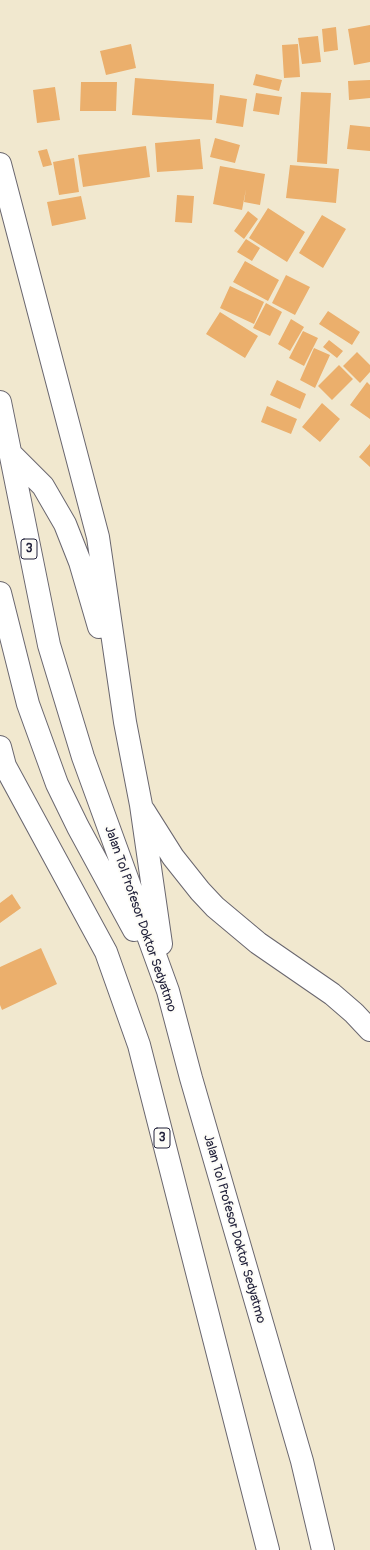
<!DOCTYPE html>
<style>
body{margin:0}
canvas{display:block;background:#f1e8cf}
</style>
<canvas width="370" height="1550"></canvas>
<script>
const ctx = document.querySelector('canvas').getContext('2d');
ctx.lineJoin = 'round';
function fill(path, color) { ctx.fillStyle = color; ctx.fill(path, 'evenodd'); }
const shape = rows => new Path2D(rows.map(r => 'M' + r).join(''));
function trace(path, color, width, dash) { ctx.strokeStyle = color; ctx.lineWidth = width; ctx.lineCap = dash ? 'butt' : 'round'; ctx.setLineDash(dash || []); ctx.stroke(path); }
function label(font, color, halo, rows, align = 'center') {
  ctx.font = font + ' Pangolin,sans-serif'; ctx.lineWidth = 4; ctx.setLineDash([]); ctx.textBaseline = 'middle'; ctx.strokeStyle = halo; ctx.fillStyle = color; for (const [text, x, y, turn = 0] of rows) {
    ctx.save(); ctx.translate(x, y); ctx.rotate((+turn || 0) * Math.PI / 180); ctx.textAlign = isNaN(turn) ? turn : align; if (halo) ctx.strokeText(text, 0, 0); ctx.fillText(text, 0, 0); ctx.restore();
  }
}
const building = shape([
 [370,25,370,62,354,65,348,29],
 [336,27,338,50,324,52,322,29],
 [318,36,321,62,302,64,298,38],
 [131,44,136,68,106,75,100,51],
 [298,44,300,77,284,78,282,45],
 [256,74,282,80,279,91,253,85],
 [135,78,214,84,212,120,132,115],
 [370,80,370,98,349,100,348,81],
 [81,82,117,82,116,111,80,111],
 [55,87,60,120,37,123,33,90],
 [301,92,331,93,327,164,297,162],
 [256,93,282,97,279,115,253,111],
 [220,95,247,99,243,127,216,123],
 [350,125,370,127,370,151,347,149],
 [215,138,240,145,235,163,210,157],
 [200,139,203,169,157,172,155,143],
 [146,146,150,177,83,187,78,155],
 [47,149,52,165,43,167,38,151],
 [74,158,79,192,59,195,53,162],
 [290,165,339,169,336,203,286,198],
 [220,166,265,174,260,205,244,202,246,189,242,210,213,204],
 [177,195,194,196,192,223,175,222],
 [81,196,86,219,52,226,47,202],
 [268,208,305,232,287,262,249,238],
 [248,211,258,219,244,239,234,231],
 [322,215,346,229,323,268,299,253],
 [246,239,260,248,252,261,237,252],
 [245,261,279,280,268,301,233,282],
 [286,275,310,287,295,315,272,303],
 [230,286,264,302,254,324,220,308],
 [266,303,282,312,270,336,253,328],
 [328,311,360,332,352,345,319,324],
 [220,312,258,336,245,358,206,334],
 [291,319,304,327,290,351,278,344],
 [303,331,318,338,304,366,289,358],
 [329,340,343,351,337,358,323,347],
 [314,348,330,355,315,388,300,380],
 [357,352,370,365,370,372,360,383,343,366],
 [339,365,353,379,332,400,318,386],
 [277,380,306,394,300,409,270,395],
 [367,382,370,385,370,419,350,405],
 [322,403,340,419,320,442,302,427],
 [267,406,297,419,291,434,261,422],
 [370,444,370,467,359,457],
 [12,894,21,908,0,923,0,903],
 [41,948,57,984,2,1010,0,1005,0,967]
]);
const motorway = shape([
 [0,164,98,537,125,722,141,805,161,944],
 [0,402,49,645,83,757,168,991,191,1078,302,1461,323,1550],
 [10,453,43,486,65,524,80,562,99,627],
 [0,593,28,704,57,784,78,827,134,930],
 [0,747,5,766,106,952,139,1045,268,1550],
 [144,811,173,857,200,891,215,907,258,943,332,994,354,1013,370,1030]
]);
const shields = [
 [29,549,16],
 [162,1138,16]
];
const shieldNames = [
 ["3",29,549],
 ["3",162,1138]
];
const streetNames = [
 ["Jalan Tol Profesor Doktor Sedyatmo",140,919,71],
 ["Jalan Tol Profesor Doktor Sedyatmo",234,1229,74]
];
fill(building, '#ebaf6c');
trace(motorway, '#6a676f', 24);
trace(motorway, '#fff', 22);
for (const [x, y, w] of shields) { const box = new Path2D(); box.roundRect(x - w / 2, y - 10, w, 20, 3); ctx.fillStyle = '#fdfcf7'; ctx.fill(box); trace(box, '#22223b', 1); }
label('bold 12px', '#22223b', null, shieldNames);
label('13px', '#22223b', '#fdfcf7', streetNames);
</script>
